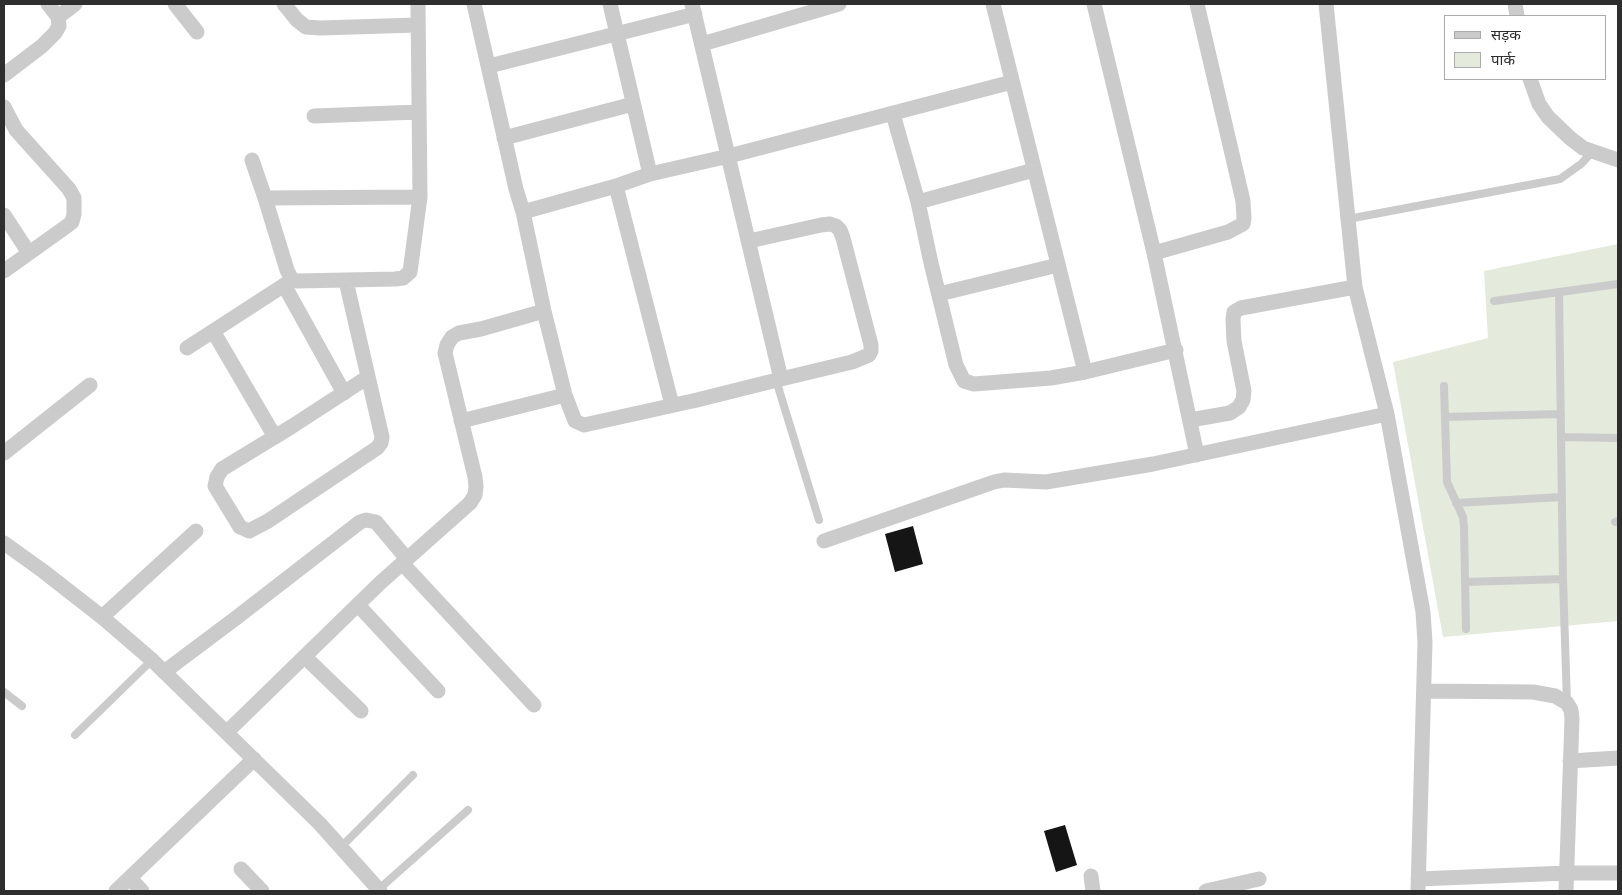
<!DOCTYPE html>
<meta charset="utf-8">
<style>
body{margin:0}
#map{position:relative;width:1622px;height:895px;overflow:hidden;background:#fff;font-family:Jost,"Noto Sans Devanagari",sans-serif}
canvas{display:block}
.frame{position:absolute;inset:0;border:5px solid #2e2e2e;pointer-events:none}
.legend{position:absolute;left:1444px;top:15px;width:162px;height:65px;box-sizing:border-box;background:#fff;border:1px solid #ababab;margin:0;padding:6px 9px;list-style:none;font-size:15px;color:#2e2e2e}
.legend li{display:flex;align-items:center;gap:10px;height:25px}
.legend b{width:25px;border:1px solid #ababab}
</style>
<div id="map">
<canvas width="1622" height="895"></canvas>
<div class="frame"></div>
<ul class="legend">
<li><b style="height:6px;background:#cbcbcb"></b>सड़क</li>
<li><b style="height:14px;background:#e4eadc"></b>पार्क</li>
</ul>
</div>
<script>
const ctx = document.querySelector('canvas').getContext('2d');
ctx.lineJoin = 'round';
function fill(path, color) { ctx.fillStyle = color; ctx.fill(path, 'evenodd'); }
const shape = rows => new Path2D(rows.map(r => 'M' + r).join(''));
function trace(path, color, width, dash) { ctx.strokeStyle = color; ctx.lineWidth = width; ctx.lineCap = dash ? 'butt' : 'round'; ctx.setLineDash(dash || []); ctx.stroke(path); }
const green = shape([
 [1618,244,1618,621,1443,637,1393,362,1488,338,1484,271]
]);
const building = shape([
 [913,526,923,564,895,572,885,534],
 [1065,825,1077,865,1056,872,1044,831]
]);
const lane = shape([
 [1348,219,1560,179,1581,164,1592,152],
 [1559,292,1563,579,1567,703],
 [1494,301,1618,284],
 [776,380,819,520],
 [1444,386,1447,482,1463,517,1464,528,1466,629],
 [1445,417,1561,414],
 [1561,437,1618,438],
 [1456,503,1562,497],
 [1615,522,1618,521],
 [1465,582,1563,579],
 [4,692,22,706],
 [75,735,152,660],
 [341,847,413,775],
 [379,889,468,810]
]);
const street = shape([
 [175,4,197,32],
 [284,4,297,20,306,27,320,28,418,25],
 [474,4,516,189,523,212,544,311,565,395,575,421,584,425,697,400,781,379,692,4],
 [610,4,650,174],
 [993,4,1085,372],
 [1094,4,1154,253,1197,455],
 [1326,4,1355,287,1387,414,1423,612,1425,642,1418,891],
 [1515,4,1517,16],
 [58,17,75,4],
 [702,44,839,4],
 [489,66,695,14],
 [4,75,42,46,55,33,59,26,58,17,48,4],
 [1530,79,1539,104,1548,117,1570,138,1583,148,1618,160],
 [4,107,16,130,69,189,74,198,74,214,72,222,67,226,4,271],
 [893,114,918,202,931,263,956,365,964,381,974,384,1051,378,1085,372,1176,350],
 [314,116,419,112],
 [504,138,633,104],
 [252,160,265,198,420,197],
 [616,186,672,405],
 [265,198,287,270,292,280],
 [918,202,1034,170],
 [523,212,616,186,650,174,729,156,1012,82],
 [4,215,29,253],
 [749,241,821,225,830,224,836,226,840,230,843,238,871,345,871,351,869,355,852,362,781,379],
 [1154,253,1228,232,1243,224,1244,218,1243,201,1197,4],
 [346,281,382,437,381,443,377,448,268,521,249,531,240,527,215,486,217,477,222,469,291,427,368,377],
 [284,285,344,393],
 [939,294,1058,265],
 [213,331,275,437],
 [187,348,292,280,297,281,395,279,403,278,410,272,420,197,418,4],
 [1190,420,1230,413,1239,407,1243,400,1244,391,1234,341,1233,319,1234,312,1241,308,1355,287],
 [461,421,565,395],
 [4,453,90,385],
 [824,541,994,482,1004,480,1046,482,1153,464,1387,414],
 [4,543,43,571,102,617,152,660,320,824,380,891],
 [402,563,534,705],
 [358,605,438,691],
 [102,617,196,531],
 [305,657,361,711],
 [164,672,236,618,360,522,366,520,376,522,407,559],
 [1424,691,1533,692,1555,696,1567,703,1571,710,1572,719,1566,891],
 [227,732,380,583,470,503,475,495,476,487,475,477,445,353,447,345,452,337,459,333,481,329,544,311],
 [1570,761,1618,758],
 [241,869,262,891],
 [1091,876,1093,891],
 [130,878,142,891],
 [1418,879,1567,873,1618,873],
 [116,891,254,759],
 [1206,891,1259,879]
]);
fill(green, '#e4eadc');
fill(building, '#151515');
trace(lane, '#cbcbcb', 8);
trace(street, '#cbcbcb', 15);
</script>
